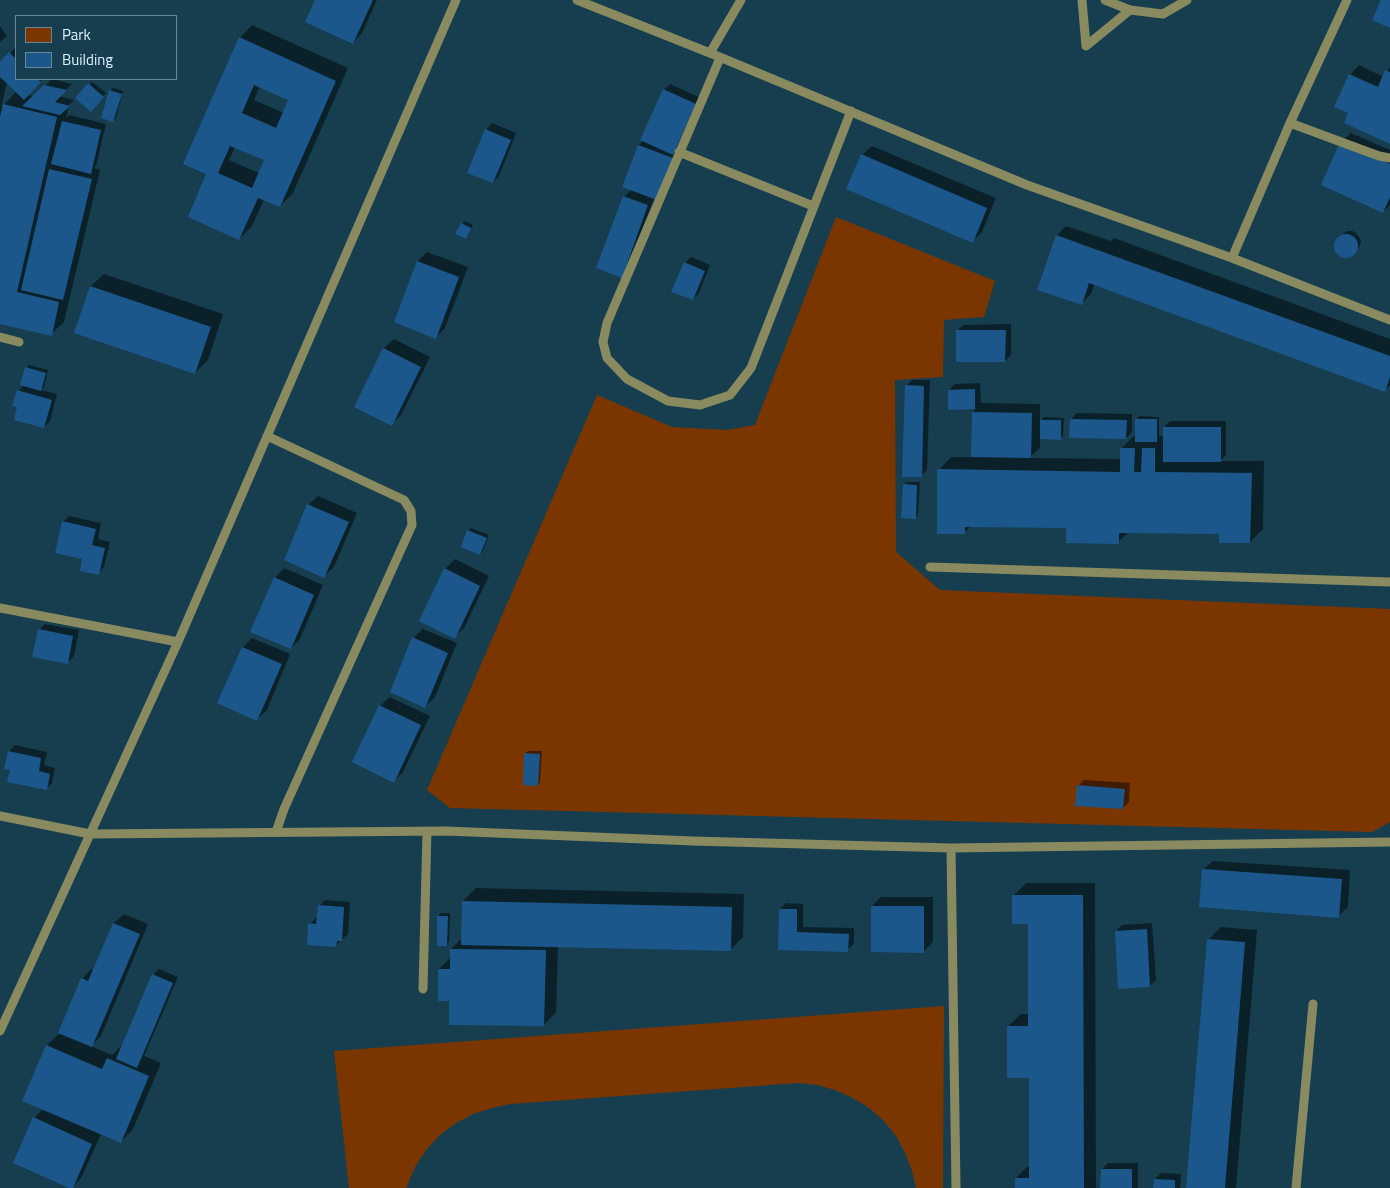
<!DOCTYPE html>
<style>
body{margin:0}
#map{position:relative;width:1390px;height:1188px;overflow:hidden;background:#163e4f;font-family:"Titillium Web",sans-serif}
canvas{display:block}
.legend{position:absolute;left:15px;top:15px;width:162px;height:65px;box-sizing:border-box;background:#163e4f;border:1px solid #658694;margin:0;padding:6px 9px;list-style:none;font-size:15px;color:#dcf1fc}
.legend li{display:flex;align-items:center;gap:10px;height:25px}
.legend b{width:25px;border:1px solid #658694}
</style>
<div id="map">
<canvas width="1390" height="1188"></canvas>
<ul class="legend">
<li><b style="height:14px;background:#7b3600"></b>Park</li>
<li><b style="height:14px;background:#1c578c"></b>Building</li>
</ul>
</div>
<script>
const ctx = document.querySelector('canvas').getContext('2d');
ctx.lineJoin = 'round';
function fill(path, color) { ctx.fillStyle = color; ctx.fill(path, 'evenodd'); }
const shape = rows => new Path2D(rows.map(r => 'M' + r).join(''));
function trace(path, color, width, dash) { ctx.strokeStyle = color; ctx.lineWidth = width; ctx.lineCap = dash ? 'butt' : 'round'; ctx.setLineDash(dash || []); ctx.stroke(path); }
const green = shape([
 [836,217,995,281,984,317,944,320,943,377,895,380,896,552,940,590,1390,609,1390,822,1372,832,450,808,427,790,597,395,672,427,727,430,755,425],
 [944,1006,943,1188,916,1188,912,1171,905,1153,896,1136,884,1121,869,1108,853,1098,835,1090,817,1085,798,1083,511,1104,492,1108,473,1114,456,1123,440,1135,427,1149,416,1165,406,1188,349,1188,334,1051]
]);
const shadow = shape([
 [316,0,377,0,362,33,353,43],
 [252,25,348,68,293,193,280,206,264,199,252,226,239,239,208,174,240,38],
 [260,86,290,100,284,113,254,100],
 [235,147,265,160,259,173,229,160],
 [0,26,7,36,0,42],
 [16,47,16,79,43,79,28,95,35,96,52,79,72,84,59,96,74,100,69,105,66,119,69,115,106,124,96,166,94,168,100,170,64,322,51,334,0,322,0,78,4,79,0,75,0,64],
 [7,82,17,91,1,108],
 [1359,65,1384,77,1390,67,1390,142,1350,112,1350,75],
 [92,82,106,93,91,110,77,98],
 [670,84,701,98,678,152,654,198,627,270,621,276,624,197,632,189,639,145,643,141,664,90],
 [113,88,123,91,116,118,113,120,110,91],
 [492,123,516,133,499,176,493,182,486,130],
 [1351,133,1390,150,1390,205,1383,212,1341,142],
 [872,146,996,198,982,232,973,241,862,155],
 [465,221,473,225,465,238,462,224],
 [1066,226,1111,241,1114,238,1390,339,1390,385,1384,390,1095,283,1091,294,1081,304,1057,235],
 [1347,231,1353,231,1358,235,1361,240,1360,246,1356,251,1348,257,1342,256,1335,247,1335,242,1339,237],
 [427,252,468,267,445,328,436,337,418,261],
 [691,257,710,265,699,293,693,299,685,263],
 [104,274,223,314,208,360,195,373,76,332,91,286],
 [1011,324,1011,355,1005,361,957,331,963,325],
 [394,339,430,357,401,415,391,424,356,406,384,348],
 [29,365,48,370,44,387,41,390,57,394,50,421,44,427,19,406,18,391,24,385,26,368],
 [912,380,930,380,927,470,921,476,906,386],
 [980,383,981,403,1040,404,1040,422,1044,417,1064,418,1063,436,1060,438,1040,438,1040,448,1029,458,1121,459,1122,448,1134,436,1136,436,1137,419,1139,416,1159,417,1159,436,1164,436,1164,427,1170,421,1226,421,1226,455,1220,461,1264,461,1263,529,1250,542,1220,533,1129,532,1118,542,1067,527,971,526,964,533,939,470,951,457,972,457,973,412,977,408,949,408,949,390,955,384],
 [1077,413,1132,414,1132,432,1126,438,1071,419],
 [907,482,920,482,918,515,915,518,904,484],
 [318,496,357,513,334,567,324,576,308,505],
 [69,516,101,523,98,539,110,542,104,567,98,574,84,558,63,522],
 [471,528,489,535,483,551,480,554,468,531],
 [455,559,489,576,464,628,454,637,420,621,445,569],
 [284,568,323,585,300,639,291,648,275,578],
 [45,624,79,630,74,656,68,662,39,630],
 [423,629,457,643,435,697,425,706,413,638],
 [252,638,290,654,267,710,257,719,219,702,243,647],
 [390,697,430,716,403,772,394,781,380,706],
 [15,745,47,752,44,765,55,768,52,783,46,789,11,769,9,751],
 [528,751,542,751,540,782,538,785,525,753],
 [1084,780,1130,783,1129,802,1123,808,1078,786],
 [1213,861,1350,870,1348,907,1338,916,1203,870],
 [1026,883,1095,883,1096,1188,1016,1188,1016,1178,1028,1166,1031,1166,1030,1076,1008,1026,1021,1014,1030,1014,1029,923,1013,896],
 [476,888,744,894,743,937,730,950,558,946,556,1012,544,1025,451,1000,439,969,451,957,451,949,462,938,463,901],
 [881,897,933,897,933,942,924,951,872,906],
 [325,900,350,902,348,934,336,945,310,924,316,918,318,918,319,906],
 [786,903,803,904,803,927,854,928,854,944,847,950,779,949,780,909],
 [441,913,450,913,449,942,447,945,438,916],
 [124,914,148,924,101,1036,91,1046,112,1055,121,1046,123,1047,153,975,159,969,178,977,144,1056,161,1063,133,1129,121,1142,101,1134,81,1178,72,1188,34,1118,43,1109,47,1045,60,1033,82,979,91,969,94,971,114,923],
 [1152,923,1156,980,1149,986,1116,931,1122,925],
 [1221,927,1257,930,1236,1188,1188,1188,1208,940],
 [1108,1163,1138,1163,1138,1188,1102,1188,1102,1169],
 [1161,1173,1181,1174,1180,1188,1154,1188,1155,1179]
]);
const building = shape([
 [315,0,373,0,353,44,305,22],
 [1381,0,1390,0,1390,28,1372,20],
 [239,37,336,81,280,207,258,198,239,240,188,217,206,174,183,164],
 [254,85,288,100,276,128,242,113],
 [230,146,264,160,252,188,218,173],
 [9,52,16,59,16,79,37,79,41,82,24,100,0,77,0,62],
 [1385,70,1390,72,1390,144,1344,123,1348,113,1334,107,1349,74,1378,87],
 [88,83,104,97,91,112,75,98],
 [44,85,67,90,55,102,70,106,60,115,22,106],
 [663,89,696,104,673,155,640,140],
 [109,90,122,94,113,122,101,118],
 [3,104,57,117,17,292,59,302,52,336,0,324,0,117],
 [62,121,101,130,91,174,51,164],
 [485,129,511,140,493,183,467,173],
 [1340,142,1390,164,1390,197,1383,213,1321,185],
 [638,145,673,158,657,200,622,187],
 [861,154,987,208,973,243,846,189],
 [49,169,92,179,63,300,21,290],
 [623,196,648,205,622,278,596,268],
 [461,223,471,228,466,239,455,234],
 '1334 246a12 12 0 1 1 24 0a12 12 0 1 1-24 0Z',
 [1056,235,1390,356,1390,377,1385,392,1089,283,1082,305,1037,290],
 [417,261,459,277,436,339,394,322],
 [684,262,705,271,693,300,671,292],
 [90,286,211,327,195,374,74,333],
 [956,330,1006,330,1005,362,956,362],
 [383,348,421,367,392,426,354,407],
 [25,367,46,373,41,391,20,385],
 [905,385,924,386,922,477,902,477],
 [975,389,975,409,948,410,948,390],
 [17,390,52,400,44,428,14,420,17,407,12,406],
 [972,412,1032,413,1031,458,971,457],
 [1070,419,1127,420,1126,439,1069,438],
 [1135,419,1157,419,1157,442,1135,442],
 [1040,420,1061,420,1061,440,1040,439],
 [1163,427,1221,427,1221,462,1163,462],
 [1120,448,1135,448,1134,472,1141,472,1142,448,1155,448,1155,472,1252,473,1250,543,1219,543,1219,534,1119,533,1119,544,1066,543,1066,528,965,527,965,534,937,534,937,469,1120,472],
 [903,484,917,485,916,519,901,518],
 [307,504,349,522,324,578,284,560],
 [62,521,96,529,92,545,105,548,99,575,80,571,82,559,55,553],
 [467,530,487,538,480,555,461,547],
 [444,568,480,586,455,639,419,621],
 [274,577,314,595,291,649,250,632],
 [38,629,73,636,68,664,32,657],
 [412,637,448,653,425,708,390,692],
 [242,647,282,664,257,721,217,703],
 [379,705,421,725,394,783,352,762],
 [8,751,41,758,39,771,50,774,47,790,7,782,10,770,4,769],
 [524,753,540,754,538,786,523,785],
 [1077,785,1125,789,1123,809,1075,806],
 [1202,869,1342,879,1339,918,1199,907],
 [1012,895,1083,895,1084,1188,1015,1188,1015,1178,1029,1178,1029,1078,1007,1078,1007,1026,1028,1026,1028,924,1012,924],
 [462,901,732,907,731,951,461,945],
 [318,905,344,907,342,941,337,941,336,947,307,945,308,923,316,924],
 [871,906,924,906,924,953,871,952],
 [779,909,797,909,797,932,849,934,848,952,778,950],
 [437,916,448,916,447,946,437,946],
 [113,923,140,934,92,1047,58,1033,81,978,88,981],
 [1147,929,1150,987,1118,989,1115,931],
 [1207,939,1245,942,1225,1188,1186,1188],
 [450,949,546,950,544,1026,449,1025,449,1001,438,1001,438,969,450,969],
 [152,974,173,983,137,1068,116,1059],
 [46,1045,102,1069,107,1058,149,1076,121,1143,22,1101],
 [33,1117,92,1144,73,1188,69,1188,13,1163],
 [1101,1169,1132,1169,1132,1188,1100,1188],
 [1154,1179,1175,1180,1175,1188,1153,1188]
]);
const service = shape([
 [577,0,710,53,1027,185,1232,258,1390,320],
 [1082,0,1086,46],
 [1105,0,1130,10],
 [1086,46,1130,10,1163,14,1187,0],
 [710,53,741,0],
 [720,58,607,323,603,342,607,358,627,379,668,401,700,405,730,395,751,368,851,111],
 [1290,123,1379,156,1390,158],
 [679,152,813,206],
 [1232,258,1290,123,1347,0],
 [0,337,19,342],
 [267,436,404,500,411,511,412,525,284,809,276,832],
 [930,567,1390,582],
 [0,608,178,642],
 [0,816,90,834,446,831,693,841,951,848,1390,842],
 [951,848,956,1188],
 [423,989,427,831],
 [0,1031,178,642,456,0],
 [1296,1188,1313,1004]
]);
fill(green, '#7b3600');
fill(shadow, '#0007');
fill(building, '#1c578c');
trace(service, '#898a60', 9);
</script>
